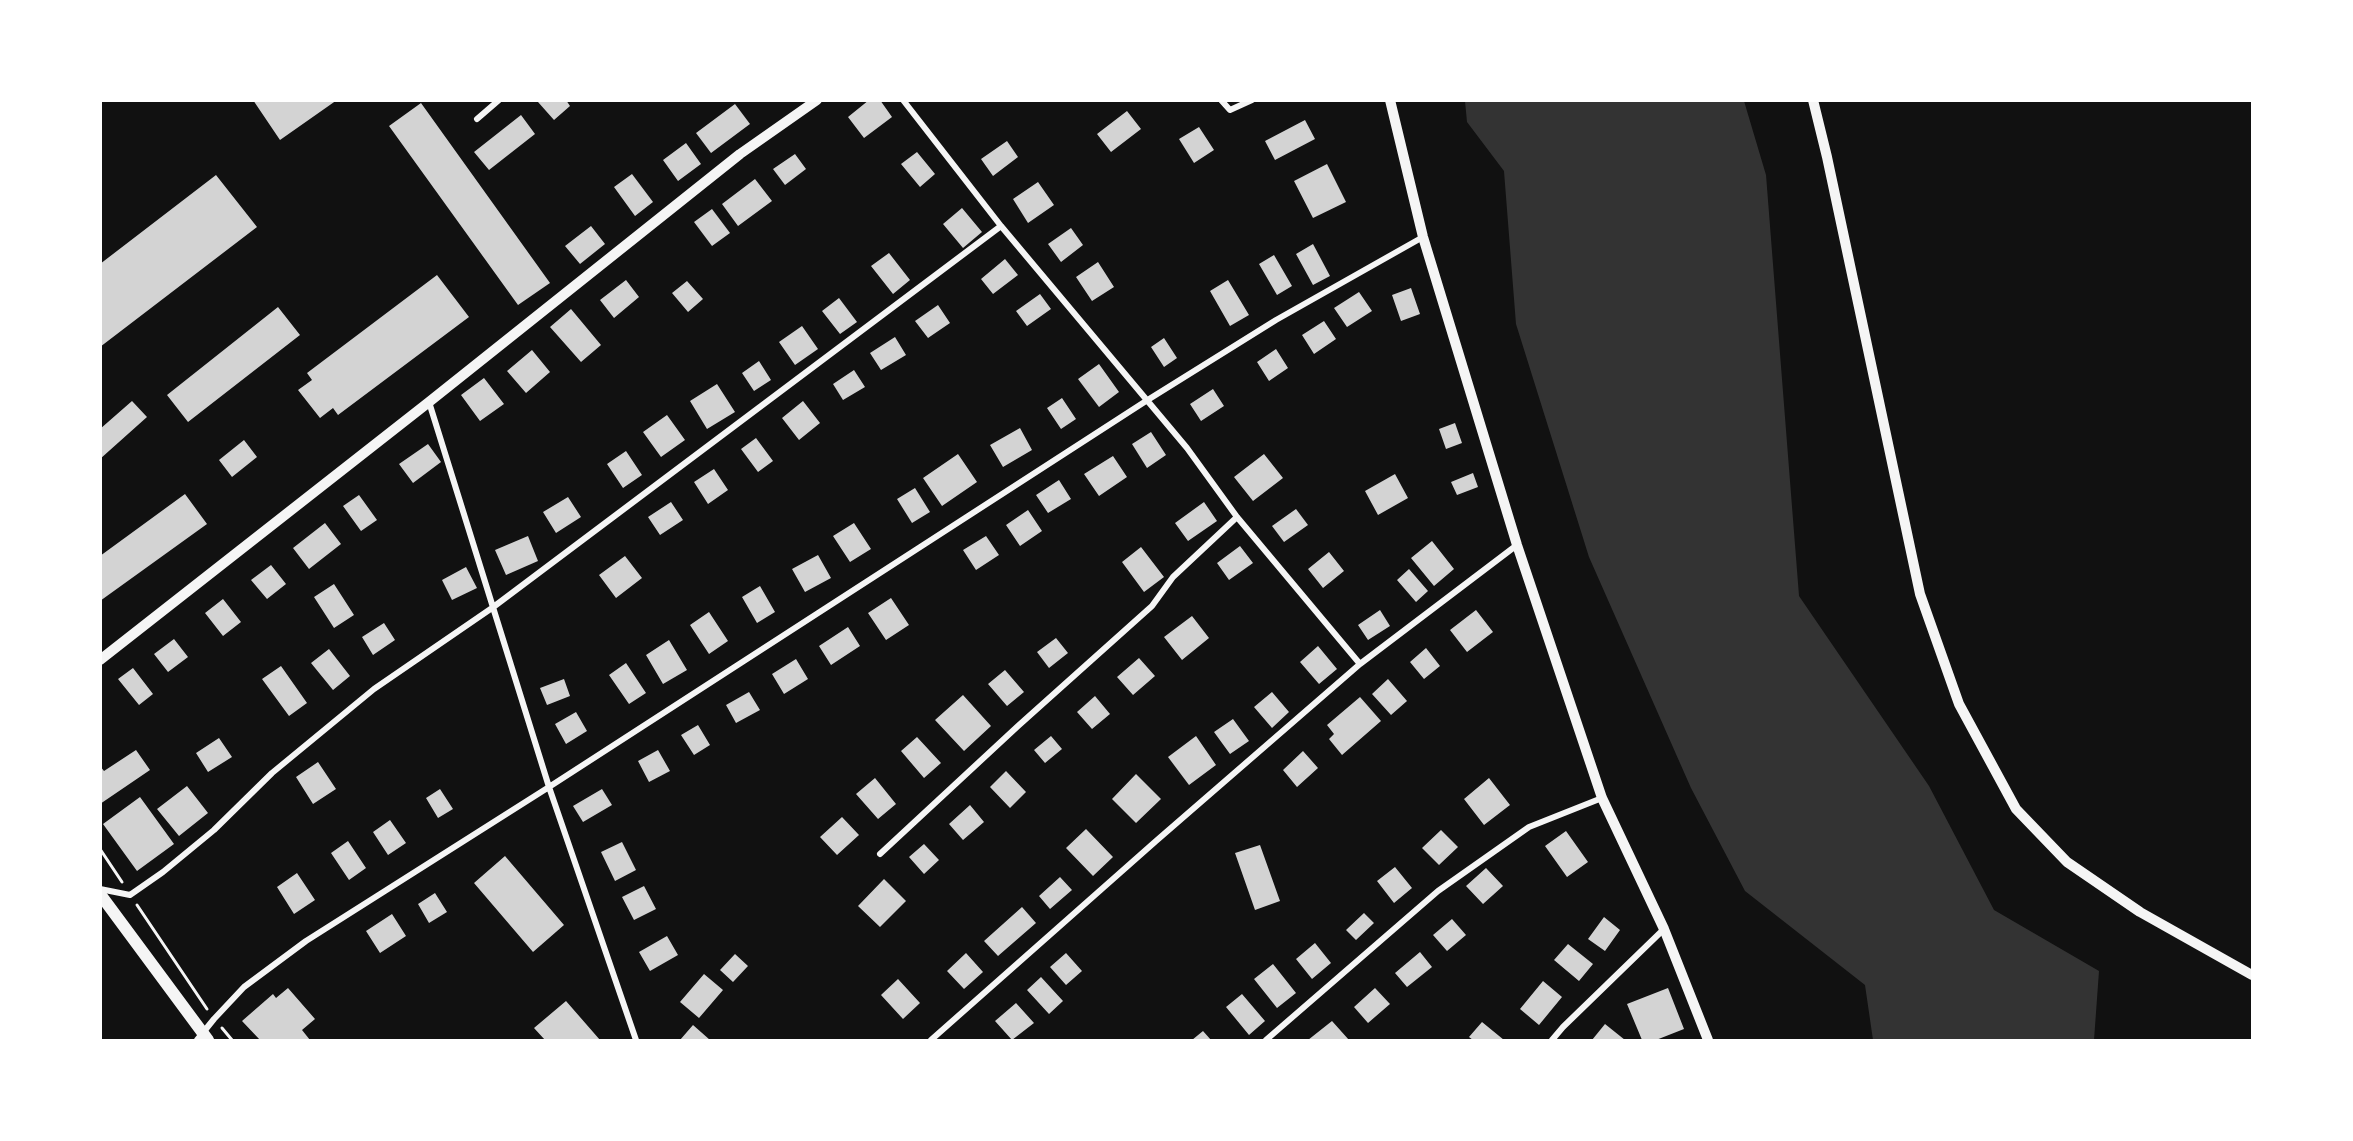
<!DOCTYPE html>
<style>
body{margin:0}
#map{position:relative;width:2353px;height:1141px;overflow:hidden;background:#111;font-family:Commissioner,sans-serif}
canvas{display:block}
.frame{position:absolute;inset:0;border:102px solid #fff;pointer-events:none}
</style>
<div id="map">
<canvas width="2353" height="1141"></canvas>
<div class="frame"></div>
</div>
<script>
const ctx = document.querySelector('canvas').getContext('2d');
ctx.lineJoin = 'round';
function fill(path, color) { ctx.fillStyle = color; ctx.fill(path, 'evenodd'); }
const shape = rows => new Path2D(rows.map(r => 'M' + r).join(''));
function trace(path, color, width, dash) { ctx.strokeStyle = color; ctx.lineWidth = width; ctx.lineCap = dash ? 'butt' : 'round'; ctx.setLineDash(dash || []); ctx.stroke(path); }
const water = shape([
 [1465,101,1744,101,1766,175,1799,596,1929,786,1994,910,2099,971,2094,1040,1873,1040,1865,985,1745,891,1691,788,1589,557,1516,324,1504,171,1467,122]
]);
const building = shape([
 [253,100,337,100,280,140],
 [539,100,566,100,570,106,554,120,538,102],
 [869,100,880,100,892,117,864,138,848,117],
 [421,103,550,283,518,305,389,126],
 [735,104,750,124,711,153,696,133],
 [1127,111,1141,129,1111,152,1097,134],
 [521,115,535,134,489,170,474,152],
 [1305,120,1315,139,1275,160,1265,141],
 [1199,127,1214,150,1194,163,1179,139],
 [1007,141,1018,157,993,176,981,159],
 [686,143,701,164,678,181,663,160],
 [917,152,935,174,920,187,901,164],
 [795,154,806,169,785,185,773,169],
 [1327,164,1346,202,1313,218,1294,181],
 [632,174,653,202,635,216,614,187],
 [216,175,257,227,100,347,100,264],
 [755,179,772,201,738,226,722,204],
 [1038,182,1054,205,1028,223,1013,199],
 [962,208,982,232,963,248,943,224],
 [712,209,730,233,712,246,694,222],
 [591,226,605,244,580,264,565,246],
 [1071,228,1083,245,1061,262,1048,244],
 [1313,244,1330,276,1313,285,1296,254],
 [889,253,910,280,893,294,871,266],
 [1274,255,1292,286,1277,295,1259,264],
 [1005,259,1018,275,993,294,981,279],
 [1098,262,1114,287,1092,301,1076,277],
 [437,275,469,317,338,415,333,408,320,418,298,390,312,380,307,373],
 [626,280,639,297,614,318,600,300],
 [1228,280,1249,315,1230,326,1210,291],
 [687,281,703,299,688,312,672,293],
 [1411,288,1420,314,1401,321,1392,295],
 [1359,292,1372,311,1347,327,1334,308],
 [1040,294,1051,309,1027,326,1016,311],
 [839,298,857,322,840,334,822,311],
 [938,305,950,323,928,338,915,321],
 [278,307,300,335,188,422,167,395],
 [571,309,601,345,581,362,550,327],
 [1324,321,1336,339,1314,354,1302,335],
 [802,326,818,349,795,365,779,342],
 [895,337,906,355,881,370,870,353],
 [1164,338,1177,358,1164,367,1151,347],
 [1276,349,1288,368,1269,381,1257,362],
 [532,350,550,372,526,393,507,371],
 [759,361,771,380,754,391,742,373],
 [1099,364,1119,392,1099,407,1078,379],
 [854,370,865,387,843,400,833,384],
 [484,378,504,404,480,421,461,395],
 [717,384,735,412,707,429,690,401],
 [1213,389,1224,406,1201,421,1190,404],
 [1062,398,1076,419,1061,429,1047,408],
 [132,401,147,417,100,459,100,429],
 [803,401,820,423,799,440,782,418],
 [667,415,685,440,661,457,643,432],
 [1455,423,1462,443,1446,449,1439,429],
 [1020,428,1032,450,1003,467,990,445],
 [1151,432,1166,455,1147,468,1132,444],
 [756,438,773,461,758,472,741,449],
 [244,440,257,457,232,477,219,460],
 [428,444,441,462,413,483,399,464],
 [626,451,642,475,623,488,607,464],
 [958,454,977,482,942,506,923,478],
 [1264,454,1283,478,1253,501,1234,477],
 [1113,456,1127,477,1099,496,1084,474],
 [714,469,728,490,708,504,694,482],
 [1473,473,1478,487,1457,495,1451,482],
 [1395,474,1408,498,1378,515,1365,491],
 [1059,480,1071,499,1048,513,1036,495],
 [915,488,930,512,912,523,897,499],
 [185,494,207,524,100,601,100,556],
 [359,495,377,520,361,531,343,506],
 [568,497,581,517,556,533,543,512],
 [671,502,683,520,660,535,648,517],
 [1204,502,1217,521,1188,541,1175,523],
 [1296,509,1308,525,1284,542,1272,526],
 [1028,510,1042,531,1020,546,1006,525],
 [325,523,341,544,309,569,293,548],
 [854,523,871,549,850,562,833,536],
 [528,536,538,561,506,575,495,550],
 [986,536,999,555,976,570,963,550],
 [1432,541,1454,569,1434,586,1411,558],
 [1240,546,1253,563,1229,580,1217,563],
 [1141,547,1164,577,1144,592,1122,562],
 [1329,552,1344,571,1323,588,1308,569],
 [818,555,831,578,805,592,792,569],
 [625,556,642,578,616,598,599,575],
 [271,565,286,584,267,599,251,580],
 [466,567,477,588,452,600,442,580],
 [1409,569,1428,591,1416,602,1397,580],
 [334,584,354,615,334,628,314,597],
 [760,586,775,612,757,623,742,597],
 [891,598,909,625,886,640,868,613],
 [223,599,241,622,223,636,205,613],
 [1380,610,1390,626,1368,640,1358,625],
 [1476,610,1493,632,1467,652,1450,630],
 [709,612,728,641,709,654,690,625],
 [1192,616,1209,638,1182,660,1164,637],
 [384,623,395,640,373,655,362,637],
 [848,627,860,646,831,665,819,646],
 [1056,638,1068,653,1049,668,1037,652],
 [174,639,188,657,168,672,154,654],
 [669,640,687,670,663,684,646,655],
 [1318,646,1337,669,1319,684,1300,662],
 [1426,648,1440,666,1424,679,1410,662],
 [329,649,350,676,333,690,311,663],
 [1139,658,1155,676,1133,695,1117,677],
 [796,659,808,679,784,694,772,674],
 [626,663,646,693,629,704,609,675],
 [281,666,307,703,289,716,262,679],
 [133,668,153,694,139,705,118,679],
 [1005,670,1024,692,1007,706,988,684],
 [564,679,570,696,547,705,540,688],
 [1388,679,1407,701,1391,715,1372,694],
 [749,692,760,710,736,723,726,705],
 [1272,692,1289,712,1272,728,1254,707],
 [963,695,991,726,964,751,935,720],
 [1095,696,1110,714,1092,729,1077,712],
 [1360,697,1381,721,1342,755,1329,739,1334,734,1327,725],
 [576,712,587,731,566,744,555,724],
 [1233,719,1249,741,1230,754,1214,732],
 [698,725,710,745,694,755,681,735],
 [1051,736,1062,749,1045,763,1034,750],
 [1196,736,1216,765,1189,785,1168,757],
 [917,737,941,763,924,778,901,751],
 [219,738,232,757,208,772,196,753],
 [136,750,150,770,100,804,100,766,104,771],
 [658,750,670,771,649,782,638,761],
 [1303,751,1318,768,1297,787,1283,770],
 [318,762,336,789,313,804,296,777],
 [1006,771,1026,792,1010,808,990,787],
 [1136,774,1161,799,1136,823,1112,799],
 [875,778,896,804,878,819,856,794],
 [1489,778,1510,805,1484,825,1464,799],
 [187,786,208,813,179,836,157,809],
 [440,789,453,809,438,818,426,798],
 [602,789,612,805,583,822,573,806],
 [140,797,174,844,137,871,103,824],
 [970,805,984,822,963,840,949,824],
 [842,817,859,835,837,855,820,837],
 [390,820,406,843,388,855,373,832],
 [1086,829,1113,857,1093,876,1066,848],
 [1441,830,1458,847,1439,865,1422,848],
 [1566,831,1588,862,1567,877,1545,846],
 [348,841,366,868,349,880,331,853],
 [622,842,636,870,615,881,601,852],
 [924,844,939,860,924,874,909,857],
 [1260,845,1280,901,1255,910,1235,853],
 [505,856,564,925,533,952,474,883],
 [1395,867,1412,888,1394,903,1377,881],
 [1486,868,1503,886,1483,904,1466,886],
 [297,873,315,900,294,914,277,887],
 [1060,877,1072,890,1050,909,1039,896],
 [884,879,906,901,880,927,858,906],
 [644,886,656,909,634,920,622,897],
 [435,893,447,912,429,923,418,904],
 [1022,907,1036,923,998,956,984,941],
 [1364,913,1374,923,1356,940,1346,930],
 [392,914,406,936,380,953,366,931],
 [1604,917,1620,930,1605,951,1588,939],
 [1452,919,1466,935,1447,951,1433,935],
 [667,936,678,955,650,971,639,952],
 [1315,943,1331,963,1312,979,1296,959],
 [1568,944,1593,964,1579,981,1554,960],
 [1420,952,1432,967,1407,987,1395,973],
 [966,953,983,972,964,989,947,971],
 [1066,953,1082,971,1066,985,1050,967],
 [735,954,748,966,733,982,720,970],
 [1273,964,1296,993,1277,1008,1254,979],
 [704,974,723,990,699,1018,680,1002],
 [1041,977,1063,1001,1049,1014,1027,990],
 [898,979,920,1003,903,1019,881,995],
 [1543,981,1562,997,1539,1025,1520,1009],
 [288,988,315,1019,302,1030,310,1040,260,1040,242,1021,273,994,276,998],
 [1375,988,1390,1004,1368,1023,1354,1007],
 [1668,988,1684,1029,1656,1040,1642,1040,1627,1004],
 [1242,994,1265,1021,1249,1035,1226,1007],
 [566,1001,600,1040,545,1040,534,1028],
 [1016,1003,1034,1023,1012,1040,995,1021],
 [1332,1021,1349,1040,1308,1040],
 [1482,1022,1504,1040,1473,1040,1469,1037],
 [1605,1024,1625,1040,1592,1040],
 [693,1025,710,1040,680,1040],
 [1203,1031,1211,1040,1192,1040]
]);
const path = shape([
 [100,849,122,882],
 [137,905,207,1009],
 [222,1028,232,1040]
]);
const minor = shape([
 [903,100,1001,226,1187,448,1237,517,1360,664],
 [1221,100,1230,110,1252,100],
 [477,119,499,100],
 [429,402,549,787,636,1040],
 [880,854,1018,726,1152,606,1173,577,1237,517],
 [100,889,130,895,163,872,214,830,272,773,374,689,492,608,1001,226],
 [197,1040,214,1019,244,987,306,941,549,787,1146,401,1276,320,1423,237],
 [931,1040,1156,841,1360,664,1517,545],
 [1266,1040,1438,891,1529,827,1602,798],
 [1552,1040,1563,1027,1664,929]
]);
const tertiary = shape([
 [1390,100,1423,237,1517,545,1602,798,1664,929,1708,1040],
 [1813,100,1827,157,1920,594,1959,704,2016,809,2067,862,2140,912,2252,975],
 [100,660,429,402,740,154,817,100]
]);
const secondary = shape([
 [100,894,208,1040]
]);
fill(water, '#333');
fill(building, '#d3d3d3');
trace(path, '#f5f5f5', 3);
trace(minor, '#f5f5f5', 6);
trace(tertiary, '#f5f5f5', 10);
trace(secondary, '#f5f5f5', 12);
</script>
